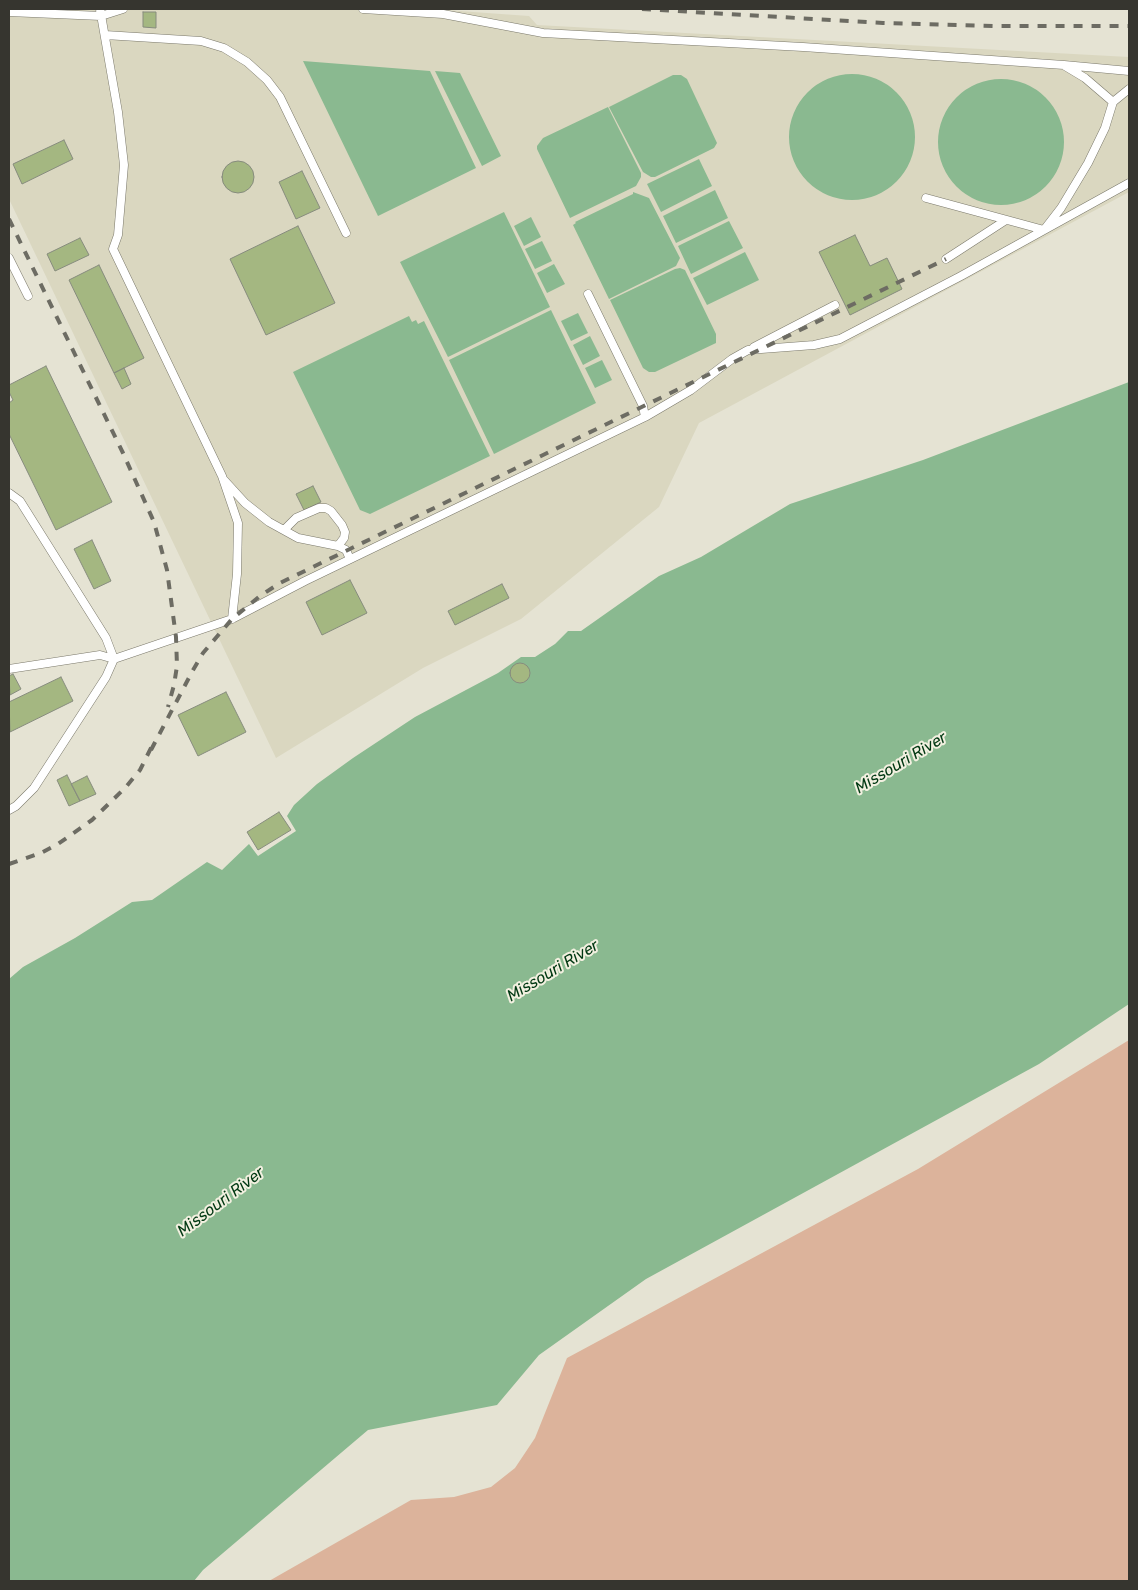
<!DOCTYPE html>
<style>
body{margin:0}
#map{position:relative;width:1138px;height:1590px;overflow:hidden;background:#e5e3d3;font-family:Rubik,sans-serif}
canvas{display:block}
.frame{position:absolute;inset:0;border:10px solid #36352f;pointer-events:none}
</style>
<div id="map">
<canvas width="1138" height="1590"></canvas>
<div class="frame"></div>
</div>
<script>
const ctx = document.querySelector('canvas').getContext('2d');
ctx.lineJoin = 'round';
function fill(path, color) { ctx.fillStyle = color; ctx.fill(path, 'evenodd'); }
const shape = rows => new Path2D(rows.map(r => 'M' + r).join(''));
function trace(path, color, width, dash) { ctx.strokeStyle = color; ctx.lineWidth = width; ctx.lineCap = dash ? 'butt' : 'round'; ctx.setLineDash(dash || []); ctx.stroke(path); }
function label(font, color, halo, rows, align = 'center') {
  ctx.font = font + ' Rubik,sans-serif'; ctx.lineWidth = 4; ctx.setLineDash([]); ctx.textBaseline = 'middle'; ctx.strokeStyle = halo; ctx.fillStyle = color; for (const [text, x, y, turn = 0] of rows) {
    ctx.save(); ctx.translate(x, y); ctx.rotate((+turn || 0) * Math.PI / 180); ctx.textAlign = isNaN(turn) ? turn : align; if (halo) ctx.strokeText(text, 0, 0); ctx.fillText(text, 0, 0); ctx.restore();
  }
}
const built = shape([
 [9,9,431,9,529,16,537,25,1129,57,1129,192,699,423,659,507,521,619,423,668,276,758,9,199]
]);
const green = shape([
 [1129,1040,1129,1581,269,1581,411,1500,454,1497,491,1487,515,1468,535,1438,567,1358,918,1169]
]);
const water = shape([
 [303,61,430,71,476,168,378,216],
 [435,71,460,73,501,156,482,166],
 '789 137a63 63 0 1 1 126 0a63 63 0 1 1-126 0Z',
 [673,75,681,75,687,79,717,143,714,148,655,177,651,177,643,172,609,107],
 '938 142a63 63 0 1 1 126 0a63 63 0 1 1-126 0Z',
 [608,107,641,173,641,177,636,186,570,218,537,149,537,146,543,138],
 [699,159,712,186,661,212,647,184],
 [715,190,728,218,676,243,663,216],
 [633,192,649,198,680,258,676,266,609,299,573,225,576,223,575,222,633,194],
 [504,212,550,307,448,357,400,262],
 [531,217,541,237,524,246,514,226],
 [729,221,743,248,691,274,678,246],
 [542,241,552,261,535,269,525,249],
 [745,252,759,280,707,305,693,278],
 [554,264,565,284,547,293,537,273],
 [680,268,685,270,716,334,716,343,655,372,649,372,643,368,610,300,675,269],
 [551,310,596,403,494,454,449,360],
 [578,313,588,333,571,341,561,321],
 [409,316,412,322,416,320,418,324,424,321,490,456,370,514,360,510,293,372],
 [590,336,600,356,583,365,573,345],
 [602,360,612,380,595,388,585,368],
 [1129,382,1129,1004,1039,1064,646,1279,539,1355,497,1405,368,1430,203,1570,194,1581,9,1581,9,979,23,967,75,938,132,902,152,900,207,862,222,870,249,844,258,856,296,831,287,816,294,805,317,784,353,758,415,717,498,673,521,657,535,657,555,644,568,631,581,631,659,576,701,557,790,504,923,460]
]);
const building = shape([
 [143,12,156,12,156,28,143,27,143,12],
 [64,140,73,159,22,184,13,164,64,140],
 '222 177a16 16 0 1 1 32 0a16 16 0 1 1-32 0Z',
 [302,171,320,208,296,219,279,182,302,171],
 [298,226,335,303,266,335,230,259,298,226],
 [855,235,870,266,887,258,902,289,850,315,819,252,855,235],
 [80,238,89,255,55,271,47,254,80,238],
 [99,265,144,358,114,373,69,280,99,265],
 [46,366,112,502,56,530,9,434,9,403,13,400,9,392,9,385,46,366],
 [124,368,131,384,122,389,114,373,124,368],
 [313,486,321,502,304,510,296,494,313,486],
 [92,540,111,581,94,589,74,549,92,540],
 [350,580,367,613,322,635,306,602,350,580],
 [502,584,509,598,455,625,448,611,502,584],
 '510 673a10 10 0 1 1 20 0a10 10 0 1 1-20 0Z',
 [13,674,21,689,10,695,9,676,13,674],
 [61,677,73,701,10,732,9,702,61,677],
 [226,692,246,732,198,756,178,715,226,692],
 [67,775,80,801,69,806,57,780,67,775],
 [87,776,96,794,80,801,71,784,87,776],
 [279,812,291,830,258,850,247,832,279,812]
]);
const lane = shape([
 [100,9,118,112,124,165,118,235,113,249,222,476,238,523,237,574,232,619],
 [363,9,443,14,543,33,803,47,1064,65,1129,71],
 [9,12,101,16,123,9],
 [105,35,201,41,224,48,247,62,267,80,280,97,346,233],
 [1065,66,1085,78,1113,102],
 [926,198,1044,230,1061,208,1088,163,1105,128,1113,102,1129,89],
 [9,258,28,296],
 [946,259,1006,220],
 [588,294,643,406,645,417],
 [754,347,835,305],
 [224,480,245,503,269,522,298,538,338,546,346,550,350,559],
 [9,493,20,501,106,638,114,659],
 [284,530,296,518,319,508,326,508,331,511,342,525,345,532,344,538,338,546],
 [9,669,100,655,114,659],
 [9,810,16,806,34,788,106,677,114,659,232,619,305,581,645,417,691,390,732,359,748,350,814,345,840,339,961,276,1129,183]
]);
const rail = shape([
 [642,9,883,23,996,26,1129,26],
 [9,219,123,453,154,522,167,570,176,637,177,666,174,685,168,707],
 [151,750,192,672,203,653,232,619,260,596,280,583,946,259],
 [9,864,41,853,58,844,92,820,125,788,140,770,153,744]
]);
const waterNames = [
 ["Missouri River",901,763,-31],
 ["Missouri River",553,971,-31],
 ["Missouri River",221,1202,-37]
];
fill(built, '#dad7c0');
fill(green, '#dcb39b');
fill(water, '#8ab990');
fill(building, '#a4b781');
trace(building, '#878c7e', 1);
trace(lane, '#7b796b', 9);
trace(lane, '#fff', 8);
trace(rail, '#6d6c63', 4, [9, 9]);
label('italic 16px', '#003812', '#f2f0e0', waterNames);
</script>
